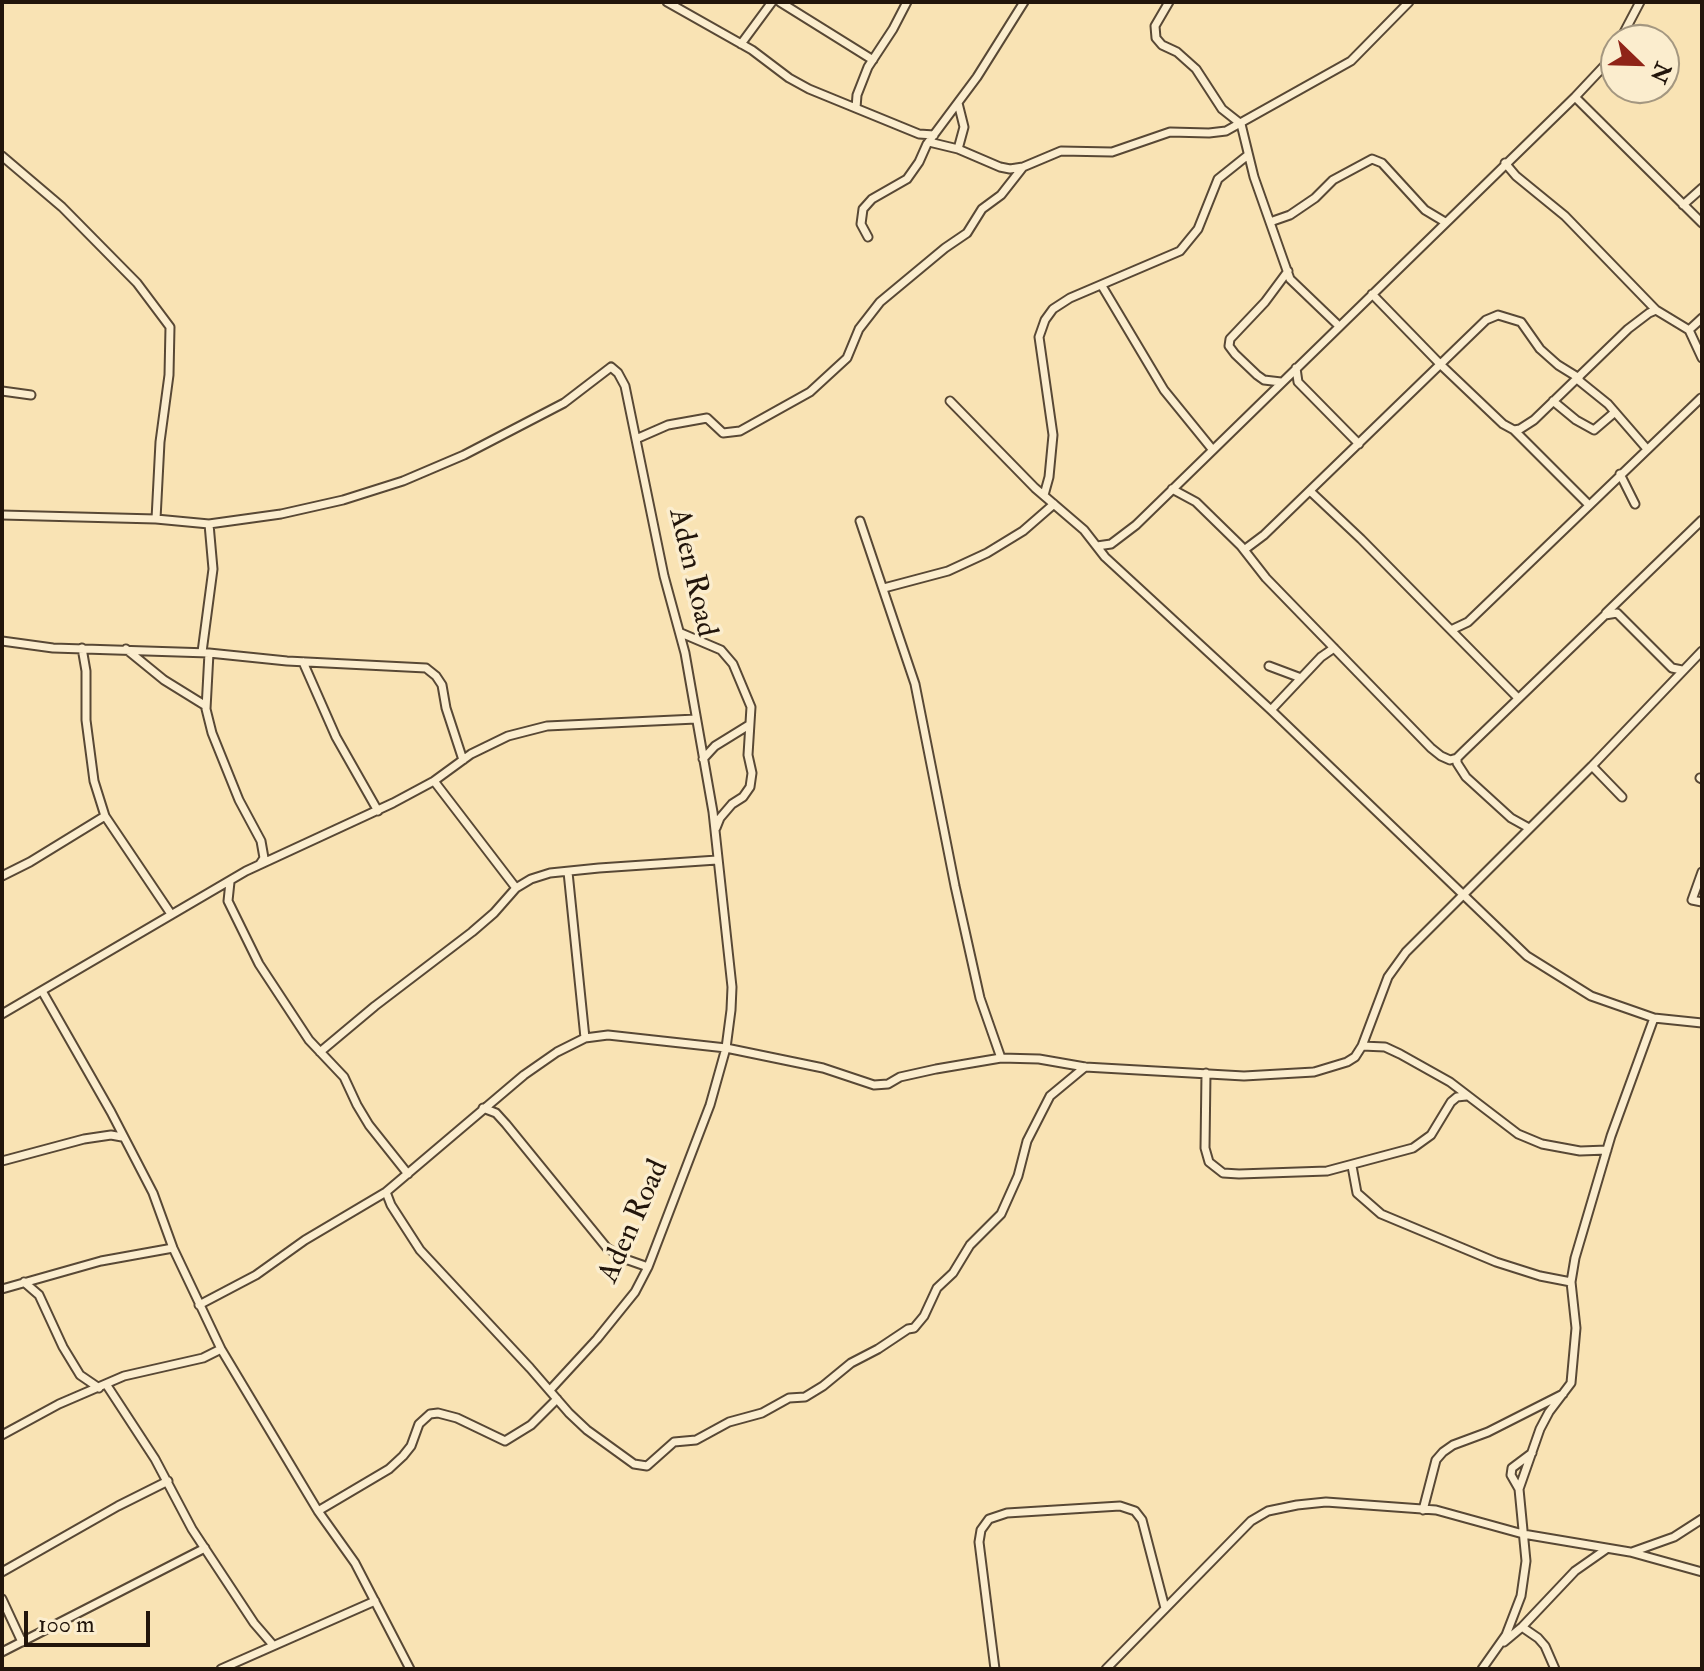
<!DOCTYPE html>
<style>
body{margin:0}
#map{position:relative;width:1704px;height:1671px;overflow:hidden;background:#f9e3b4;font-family:"IM FELL Double Pica",serif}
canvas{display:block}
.frame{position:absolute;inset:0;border:4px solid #22150b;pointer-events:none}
.north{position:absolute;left:1600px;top:24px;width:80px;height:80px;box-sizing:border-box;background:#fbedce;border:2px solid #a49780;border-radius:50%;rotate:113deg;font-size:22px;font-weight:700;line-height:32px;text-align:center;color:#22150b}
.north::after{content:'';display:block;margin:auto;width:28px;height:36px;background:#8f2418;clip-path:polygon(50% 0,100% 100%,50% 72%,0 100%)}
.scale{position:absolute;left:24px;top:1611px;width:126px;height:36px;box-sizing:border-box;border:4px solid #22150b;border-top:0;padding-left:10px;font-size:24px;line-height:28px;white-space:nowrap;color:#22150b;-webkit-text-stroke:6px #fbedce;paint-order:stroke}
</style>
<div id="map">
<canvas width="1704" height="1671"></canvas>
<div class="frame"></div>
<div class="north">N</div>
<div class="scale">100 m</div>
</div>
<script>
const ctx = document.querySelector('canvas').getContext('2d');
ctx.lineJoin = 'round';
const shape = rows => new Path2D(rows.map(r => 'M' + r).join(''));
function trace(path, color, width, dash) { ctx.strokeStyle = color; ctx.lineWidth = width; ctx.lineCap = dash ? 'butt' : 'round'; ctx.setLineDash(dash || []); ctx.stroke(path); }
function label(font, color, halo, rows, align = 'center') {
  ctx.font = font + ' "IM FELL Double Pica",serif'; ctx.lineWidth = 7; ctx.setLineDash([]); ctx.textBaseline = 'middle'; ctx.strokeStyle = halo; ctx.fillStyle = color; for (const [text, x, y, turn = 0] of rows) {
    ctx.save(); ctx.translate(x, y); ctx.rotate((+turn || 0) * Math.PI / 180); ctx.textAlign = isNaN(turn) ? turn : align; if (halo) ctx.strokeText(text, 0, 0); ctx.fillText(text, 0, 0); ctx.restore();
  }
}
const minor = shape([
 [667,2,752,50,789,78,809,89,919,134,934,135],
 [780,2,873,60],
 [1169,2,1155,26,1156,38,1162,45,1177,52,1196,69,1222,109,1241,124,1254,177,1290,279,1339,326],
 [1620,40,1640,2],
 [741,44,772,2],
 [1575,97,1702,223],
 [856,108,857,95,868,67,893,29,907,2],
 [929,142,958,149,1000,167,1010,169,1023,167],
 [958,149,964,127,958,103],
 [2,156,62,207,137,283,170,327,169,375,160,442,156,519],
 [1505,163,1516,176,1565,216,1656,310],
 [1683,205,1702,188],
 [1270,222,1290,215,1315,198,1333,180,1372,159,1382,163,1425,210,1445,222],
 [868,237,861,224,863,209,872,199,907,179,919,162,927,144,977,77,1024,2],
 [1102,286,1164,390,1212,449],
 [1372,294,1441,365,1503,424,1514,430,1520,429,1534,420,1628,329,1649,313,1656,310,1689,330,1702,318],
 [1689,330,1702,358],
 [1296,368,1298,382,1359,444],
 [1577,379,1608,404,1647,449],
 [1281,382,1264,380,1257,375,1235,354,1229,346,1230,339,1265,302,1288,271],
 [2,391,31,395],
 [950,401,1035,488,1084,530,1105,557,1271,710,1527,956,1591,996,1654,1018,1702,1023],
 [1553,401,1576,420,1594,430,1615,412],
 [1514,430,1588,504],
 [636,439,668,425,707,418,723,433,740,431,810,392,847,358,859,329,880,302,945,248,967,233,982,209,1001,195,1023,167,1061,151,1112,152,1170,132,1209,133,1226,131,1351,61,1409,2],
 [1620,474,1635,504],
 [1172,489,1196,502,1241,546,1266,578,1431,748,1441,756,1450,760,1457,758],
 [1310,491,1361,539,1518,698],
 [1044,495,1049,477,1053,435,1039,337,1045,320,1053,309,1070,298,1180,251,1198,229,1218,179,1248,155],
 [2,515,156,519,209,524,281,514,343,500,403,481,464,455,564,403,611,367,618,373,625,386,664,576,685,653,713,812,732,987,731,1010,726,1048,710,1105,648,1267,635,1292,597,1339,550,1390],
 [860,521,915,684,955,886,980,998,1001,1058],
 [1097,546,1111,544,1136,525,1575,97,1606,64,1616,46],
 [1244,550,1264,535,1486,320,1498,315,1521,322,1540,349,1558,365,1579,378],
 [884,588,948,571,987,553,1023,531,1054,504],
 [1606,613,1702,520],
 [1451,630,1468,622,1701,398],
 [681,633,721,650,733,664,751,707,748,755,752,773,750,787,743,797,732,804,720,818,716,828],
 [2,641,53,648,209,653,287,661,426,668,436,676,442,685,446,708,463,760],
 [82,648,86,671,86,720,94,781,105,816,171,914],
 [126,649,164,680,206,706],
 [202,652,213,569,209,524],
 [209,653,206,709,212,733,239,800,261,841,264,858,260,864],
 [303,662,336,737,378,811],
 [1269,666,1301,678],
 [1271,710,1321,657,1334,648],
 [703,759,715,746,749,725],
 [1592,766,1622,797],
 [1700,778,1702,779],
 [434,781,516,888],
 [1529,828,1511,818,1466,777,1457,763,1457,758,1463,752,1605,615,1617,613,1672,668,1682,670],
 [568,872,585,1038],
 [1702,872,1692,900,1702,902],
 [2,876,30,862,105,816],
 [230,882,228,901,259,964,309,1040,344,1077,357,1105,369,1125,408,1174],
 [42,991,111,1112,153,1193,173,1248,221,1349,318,1511,355,1563,410,1669],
 [2,1014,246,871,393,803,434,781,471,754,508,736,547,726,696,719],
 [1362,1046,1385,1047,1400,1054,1450,1082,1518,1134,1542,1144,1580,1151,1607,1150],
 [320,1052,375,1006,472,932,494,913,516,888,531,879,550,873,599,868,717,860],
 [1206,1073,1205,1148,1209,1162,1223,1173,1239,1174,1327,1171,1413,1148,1431,1135,1451,1102,1457,1097,1466,1096],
 [483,1108,496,1113,506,1124,607,1248,628,1260,648,1267],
 [2,1161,84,1139,111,1135,122,1137],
 [1352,1166,1357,1193,1381,1214,1496,1262,1540,1276,1571,1282],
 [386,1192,391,1205,420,1250,530,1368,569,1413,587,1430,634,1464,647,1466,674,1442,696,1440,729,1422,762,1413,789,1398,805,1397,823,1386,851,1363,878,1349,908,1329,914,1328,924,1316,937,1288,953,1273,970,1245,1001,1214,1018,1176,1027,1141,1050,1096,1085,1067],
 [24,1282,39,1295,63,1347,80,1375,99,1388],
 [2,1289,101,1261,173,1248],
 [199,1305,256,1275,305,1240,386,1192,524,1075,557,1052,585,1038,608,1035,726,1048,823,1068,874,1085,888,1084,900,1077,936,1069,1001,1058,1039,1059,1085,1067,1244,1076,1314,1072,1347,1062,1355,1057,1362,1046,1388,977,1406,952,1592,766,1702,651],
 [106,1384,155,1459,192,1529,254,1623,273,1645],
 [2,1435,59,1404,124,1376,203,1358,221,1349],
 [1519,1489,1511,1475,1512,1468,1532,1453],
 [1423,1510,1436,1460,1443,1452,1453,1445,1488,1432,1563,1394],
 [318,1511,389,1469,403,1456,411,1446,419,1424,430,1414,438,1413,457,1418,505,1441,531,1425,557,1399],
 [1632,1552,1674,1537,1702,1519],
 [2,1572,118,1506,168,1481],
 [2,1599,22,1642],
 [1522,1627,1538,1638,1545,1646,1555,1669],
 [1504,1642,1522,1627,1575,1571,1605,1550],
 [2,1652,205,1548],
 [221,1669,375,1601],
 [995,1669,979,1542,981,1530,989,1519,1007,1513,1120,1506,1135,1511,1142,1520,1165,1608],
 [1106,1669,1251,1521,1268,1511,1297,1505,1326,1502,1436,1510,1523,1534,1630,1552,1702,1572],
 [1482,1669,1506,1635,1521,1596,1526,1561,1519,1489,1540,1429,1549,1412,1571,1383,1576,1328,1571,1282,1575,1258,1611,1136,1654,1018]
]);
const streetNames = [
 ["Aden Road",691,573,77],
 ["Aden Road",635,1222,-66]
];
trace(minor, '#584835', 11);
trace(minor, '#fbedce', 7);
label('30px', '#22150b', '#fbedce', streetNames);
</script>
